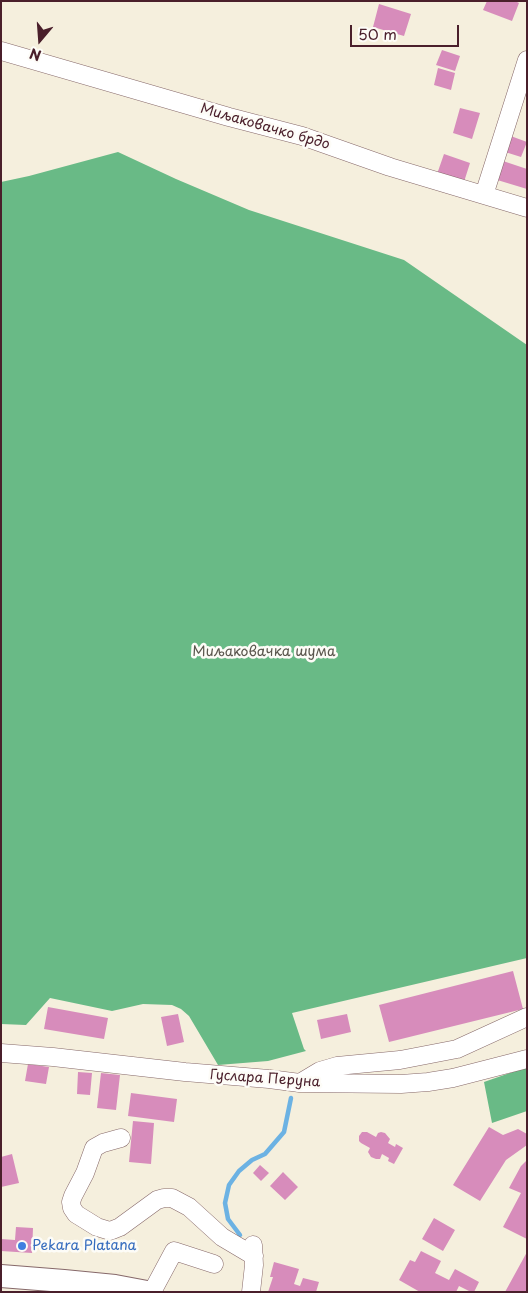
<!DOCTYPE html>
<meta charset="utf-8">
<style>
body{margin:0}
#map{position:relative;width:528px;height:1293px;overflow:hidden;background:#f5efdd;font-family:"Playpen Sans",sans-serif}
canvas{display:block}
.frame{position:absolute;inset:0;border:2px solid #4a1f2b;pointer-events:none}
.north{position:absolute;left:15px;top:15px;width:50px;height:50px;-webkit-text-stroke:4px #fdfcf7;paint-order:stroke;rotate:198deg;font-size:14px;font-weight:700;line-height:20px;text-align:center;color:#4a1f2b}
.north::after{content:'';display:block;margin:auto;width:18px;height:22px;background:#4a1f2b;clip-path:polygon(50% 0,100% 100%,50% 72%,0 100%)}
.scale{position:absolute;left:350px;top:25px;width:109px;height:22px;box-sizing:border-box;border:2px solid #4a1f2b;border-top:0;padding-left:6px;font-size:15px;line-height:18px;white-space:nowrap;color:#4a1f2b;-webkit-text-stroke:4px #fdfcf7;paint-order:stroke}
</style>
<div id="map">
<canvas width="528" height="1293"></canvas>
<div class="frame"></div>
<div class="north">N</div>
<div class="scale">50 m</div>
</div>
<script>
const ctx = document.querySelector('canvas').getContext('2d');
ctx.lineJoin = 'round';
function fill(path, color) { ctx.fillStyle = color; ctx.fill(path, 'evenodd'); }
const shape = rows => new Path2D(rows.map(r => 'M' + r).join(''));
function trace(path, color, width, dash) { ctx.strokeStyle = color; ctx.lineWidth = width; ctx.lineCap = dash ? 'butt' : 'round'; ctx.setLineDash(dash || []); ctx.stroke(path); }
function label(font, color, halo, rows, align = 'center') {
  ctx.font = font + ' "Playpen Sans",sans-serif'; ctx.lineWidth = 5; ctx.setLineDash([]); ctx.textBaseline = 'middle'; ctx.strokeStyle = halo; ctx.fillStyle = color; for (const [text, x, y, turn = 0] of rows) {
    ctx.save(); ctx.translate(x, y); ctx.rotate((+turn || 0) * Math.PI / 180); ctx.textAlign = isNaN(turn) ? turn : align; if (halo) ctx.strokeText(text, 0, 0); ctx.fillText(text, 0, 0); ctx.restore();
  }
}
const forest = shape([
 [118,152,176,179,249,210,404,260,527,345,527,958,292,1013,304,1049,306,1051,268,1061,218,1065,189,1016,181,1009,172,1005,143,1004,112,1011,50,998,26,1025,1,1024,1,182,29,176],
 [527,1067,527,1111,492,1123,484,1082]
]);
const stream = shape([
 [240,1235,228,1219,225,1203,229,1185,239,1171,252,1160,265,1154,284,1132,291,1098]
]);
const building = shape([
 [487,1,515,1,519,3,512,21,483,10],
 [379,4,411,14,404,36,373,27],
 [442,50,460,56,455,71,436,65],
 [438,68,455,73,451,90,434,85],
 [460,108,480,113,472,139,453,133],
 [508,135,527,142,521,157,502,151],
 [444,154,470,163,463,185,436,177],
 [500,160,527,169,527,189,494,179],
 [513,971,523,1009,389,1042,379,1005],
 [48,1007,108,1018,104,1039,44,1029],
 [178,1014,184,1042,167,1046,161,1017],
 [347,1014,351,1032,321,1039,317,1020],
 [28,1064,49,1067,46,1084,25,1081],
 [78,1072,92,1073,90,1095,77,1094],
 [101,1073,120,1075,116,1110,97,1108],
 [131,1093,177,1099,174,1122,128,1116],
 [133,1121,154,1123,151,1164,129,1162],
 [489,1127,503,1135,518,1129,527,1134,527,1145,506,1160,480,1201,453,1185],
 [362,1132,367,1132,376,1137,378,1133,381,1132,385,1133,390,1139,388,1143,395,1147,396,1144,403,1148,394,1164,388,1161,389,1158,382,1154,380,1159,376,1159,371,1157,368,1152,370,1148,361,1143,359,1141,359,1136],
 [12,1154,19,1183,1,1187,1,1157],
 [527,1160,527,1239,503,1227,521,1193,509,1188,521,1166],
 [260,1165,269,1173,261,1181,253,1173],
 [283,1172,298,1187,285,1200,270,1186],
 [434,1218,455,1230,443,1251,422,1239],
 [16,1227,33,1228,32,1253,1,1251,1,1239,15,1240],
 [421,1251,441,1261,435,1273,449,1280,455,1269,479,1282,474,1292,471,1292,459,1286,456,1292,420,1292,399,1280,410,1260,415,1262],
 [527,1252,527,1292,505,1292],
 [274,1262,299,1269,294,1284,300,1286,303,1278,319,1282,316,1292,268,1292,273,1277,270,1277]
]);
const minor = shape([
 [1,51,229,117,302,136,390,167,527,208],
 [484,195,527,60],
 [1,1053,53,1057,185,1072,269,1079,300,1083,401,1084,428,1082,453,1078,527,1059],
 [300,1083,320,1071,337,1066,400,1060,457,1049,527,1017],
 [121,1138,103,1143,94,1148,85,1173,73,1196,71,1202,72,1208,76,1214,97,1227,110,1231,120,1227,157,1200,164,1198,172,1198,189,1207,222,1237,254,1256],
 [152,1292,174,1251,214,1264],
 [251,1292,254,1265,253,1245]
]);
const major = shape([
 [1,1276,64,1281,115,1286,147,1292]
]);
const markers = [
 [22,1246,5,"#3f7fe0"]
];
const streetNames = [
 ["Миљаковачко брдо",265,127,16],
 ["Гуслара Перуна",265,1079,4]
];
const parkNames = [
 ["Миљаковачка шума",264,652]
];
const shopNames = [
 ["Pekara Platana",32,1246]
];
fill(forest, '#69ba86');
trace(stream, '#6cb2e3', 4.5);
fill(building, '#d78cbb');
trace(minor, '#866869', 19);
trace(major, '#866869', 24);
trace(minor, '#fff', 18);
trace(major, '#fff', 22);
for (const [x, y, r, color] of markers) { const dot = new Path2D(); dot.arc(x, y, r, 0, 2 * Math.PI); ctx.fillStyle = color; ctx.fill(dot); trace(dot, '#fdfcf7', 2); }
label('14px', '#4a1f2b', '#fdfcf7', streetNames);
label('14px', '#5b574e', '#fdfcf7', parkNames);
label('14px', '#366cbe', '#fdfcf7', shopNames, 'left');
</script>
